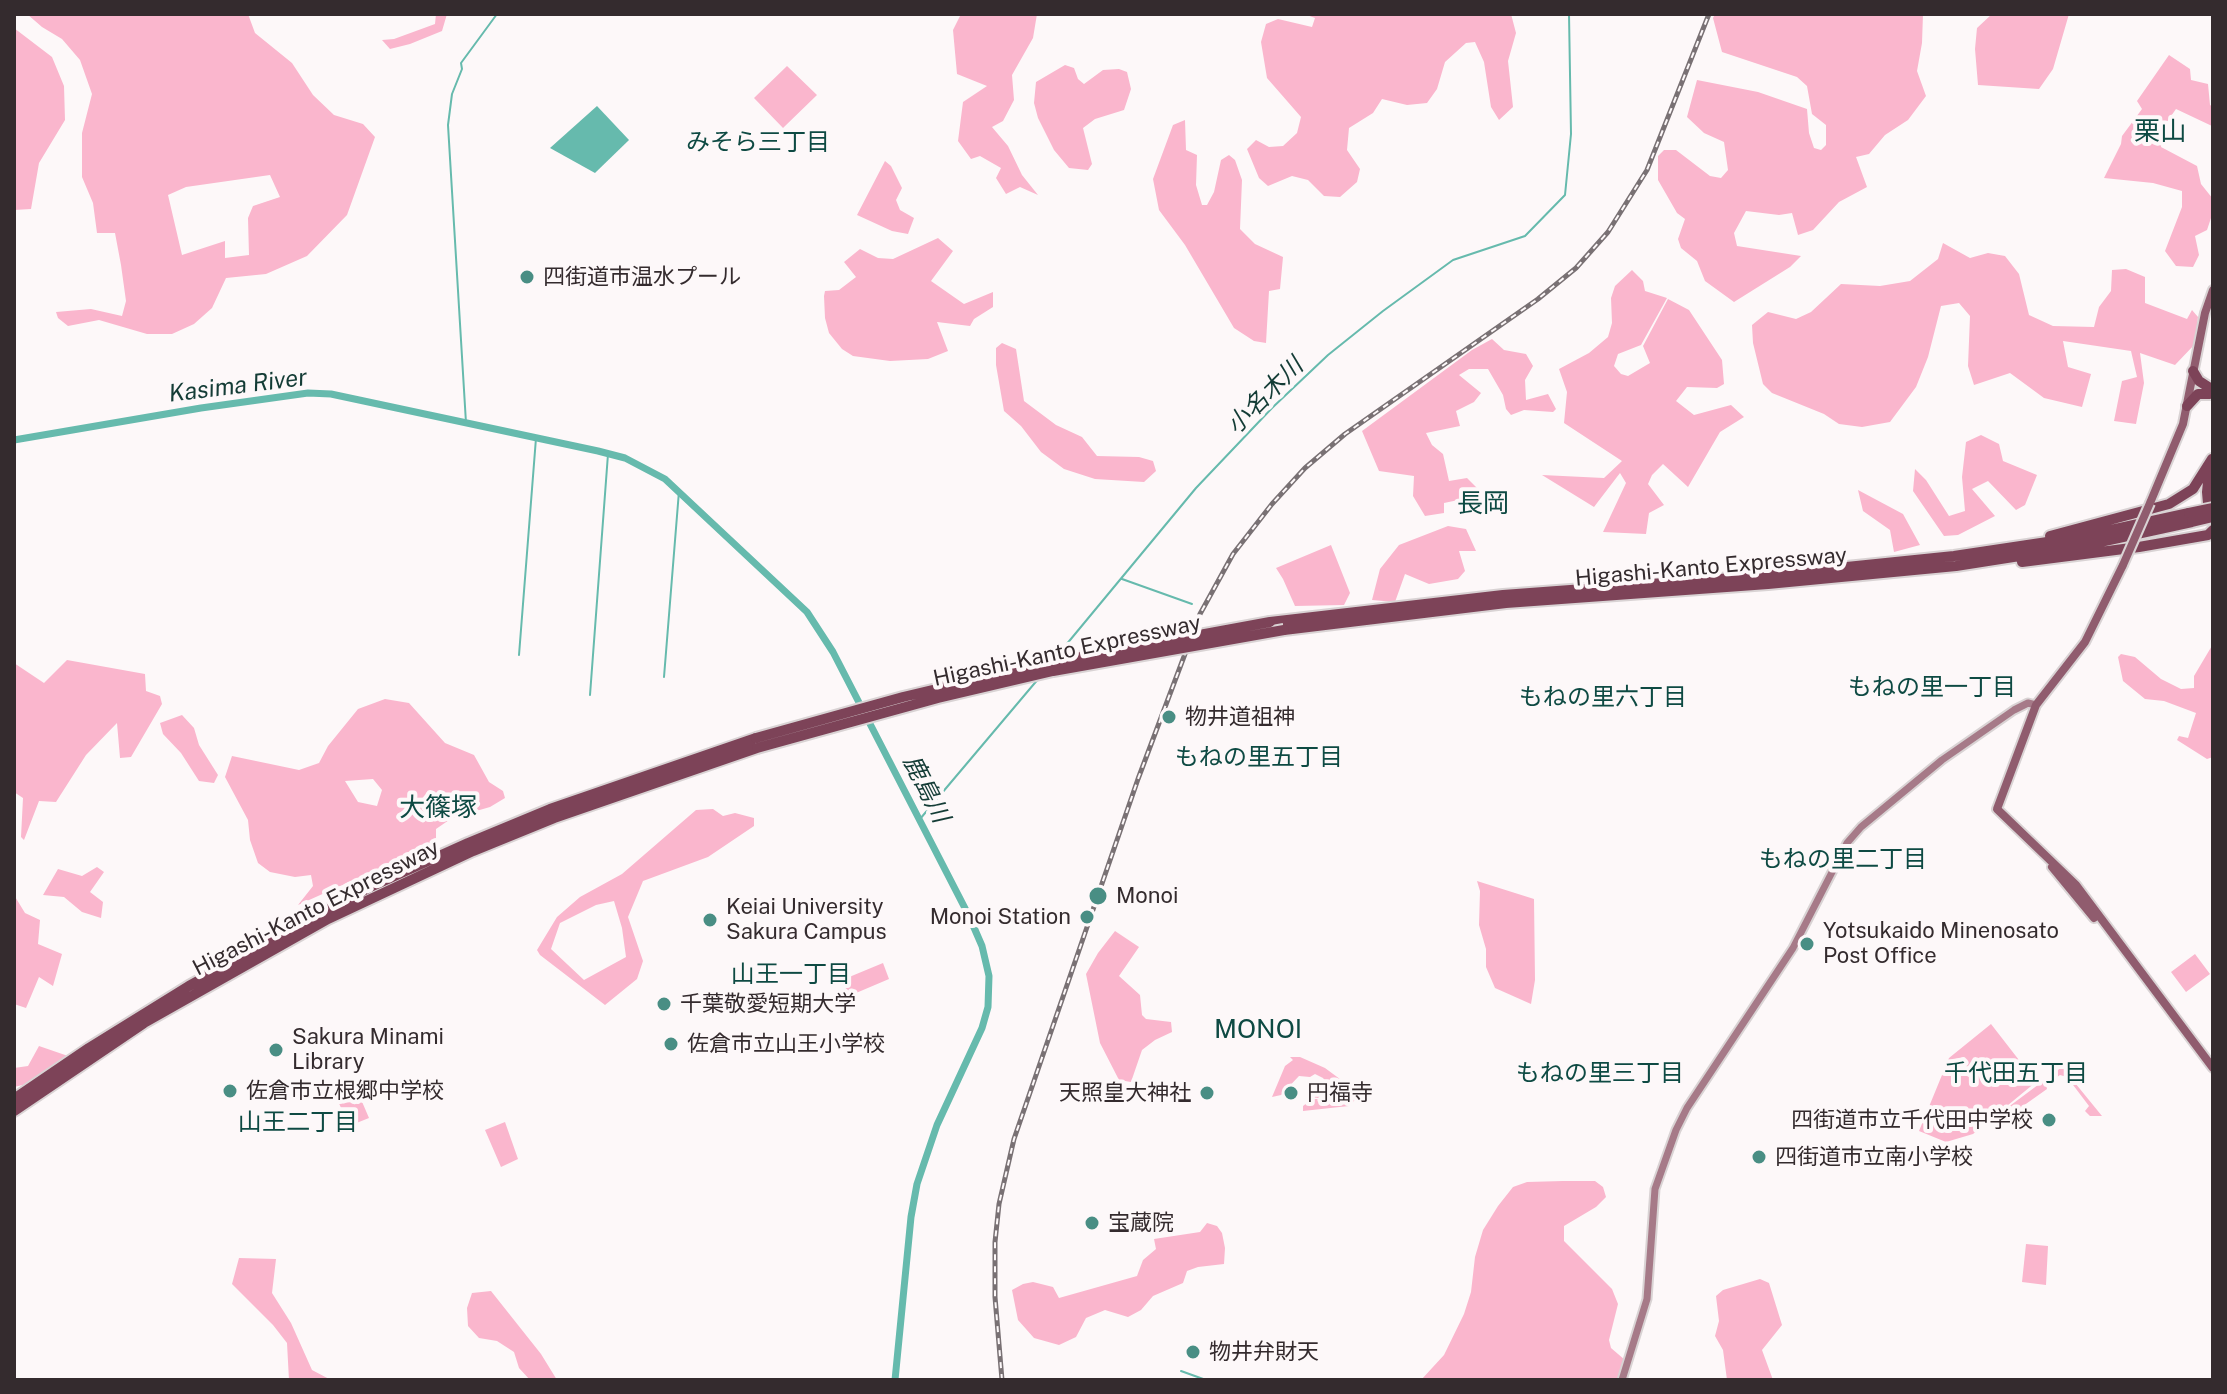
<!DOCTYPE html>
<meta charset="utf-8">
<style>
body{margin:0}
#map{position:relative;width:2227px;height:1394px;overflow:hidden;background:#fdf8f9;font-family:"Public Sans",sans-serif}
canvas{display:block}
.frame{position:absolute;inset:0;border:16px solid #342b2e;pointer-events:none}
</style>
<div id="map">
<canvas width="2227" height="1394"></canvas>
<div class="frame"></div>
</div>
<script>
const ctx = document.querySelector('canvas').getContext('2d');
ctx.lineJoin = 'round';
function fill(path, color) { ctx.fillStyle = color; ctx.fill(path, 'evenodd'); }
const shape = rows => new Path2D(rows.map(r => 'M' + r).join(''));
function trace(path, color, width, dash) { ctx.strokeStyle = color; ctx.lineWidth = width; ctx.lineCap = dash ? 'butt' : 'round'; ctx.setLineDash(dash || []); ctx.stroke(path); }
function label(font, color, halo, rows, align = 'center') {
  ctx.font = font + ' "Public Sans","Noto Sans JP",sans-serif'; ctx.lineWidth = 8; ctx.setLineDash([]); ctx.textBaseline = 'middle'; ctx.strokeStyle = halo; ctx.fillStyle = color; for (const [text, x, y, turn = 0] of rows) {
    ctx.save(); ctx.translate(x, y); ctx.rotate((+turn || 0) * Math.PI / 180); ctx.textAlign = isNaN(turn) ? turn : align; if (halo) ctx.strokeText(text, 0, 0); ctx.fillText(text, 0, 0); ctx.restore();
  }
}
const green = shape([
 [27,14,248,14,255,33,292,63,313,95,334,115,363,124,375,137,347,215,307,256,266,274,226,278,212,308,194,324,172,334,147,334,99,320,68,326,58,318,56,312,91,309,122,316,126,301,121,265,115,233,97,233,93,203,82,177,82,133,92,94,80,60,62,39,42,27],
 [270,175,280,197,253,206,248,218,249,255,225,258,225,241,182,255,168,195,186,187],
 [436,14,447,14,442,31,410,44,390,49,382,40,394,39,435,24],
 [961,14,1037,14,1033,38,1012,75,1014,100,1003,121,992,127,1008,146,1022,175,1038,195,1020,187,1006,194,996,178,1001,168,980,156,971,159,958,141,963,102,987,86,957,74,953,30],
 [1304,14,1511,14,1516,33,1508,61,1513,107,1499,120,1491,107,1484,62,1475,42,1466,43,1445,62,1437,89,1427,103,1407,105,1382,99,1373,113,1349,128,1347,150,1360,169,1357,182,1340,197,1324,196,1308,180,1292,176,1268,186,1259,178,1247,149,1256,140,1269,147,1283,146,1297,133,1301,117,1267,78,1261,42,1266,24,1278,19,1312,27,1315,18],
 [1715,14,1923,14,1922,43,1917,71,1926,96,1908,120,1885,135,1869,154,1856,157,1867,187,1839,202,1813,230,1798,235,1792,213,1779,215,1746,211,1734,233,1737,246,1801,256,1790,267,1734,302,1705,281,1697,261,1681,248,1678,239,1685,219,1677,213,1658,180,1658,156,1664,150,1676,150,1710,176,1721,178,1728,170,1724,142,1704,133,1687,117,1697,80,1758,92,1807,109,1809,133,1814,148,1821,150,1826,145,1826,125,1812,114,1807,86,1797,77,1722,52,1713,18],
 [1992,14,2069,14,2053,69,2039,89,1978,85,1975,49,1977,28],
 [14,28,52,57,64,86,65,120,39,163,31,209,14,210],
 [2169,55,2190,69,2191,80,2208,84,2210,105,2213,107,2212,126,2176,109,2164,126,2161,147,2197,166,2201,184,2213,199,2212,215,2207,230,2195,236,2199,255,2193,267,2176,266,2165,251,2182,207,2182,191,2153,183,2104,178,2121,144,2122,136,2142,109,2137,101],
 [1065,65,1074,68,1078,79,1084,84,1103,70,1119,69,1127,72,1131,89,1124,110,1095,119,1083,128,1092,164,1088,170,1069,168,1054,150,1038,118,1034,103,1036,82],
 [787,66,817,95,783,128,754,98],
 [1185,120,1186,150,1197,155,1196,185,1202,205,1207,205,1214,192,1221,160,1229,155,1235,160,1242,180,1240,229,1255,244,1283,257,1280,289,1269,291,1266,343,1254,341,1234,328,1185,245,1159,210,1153,179,1173,125],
 [885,161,891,166,902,188,896,200,900,210,914,218,908,234,892,231,857,215],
 [938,238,953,251,931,281,964,304,993,292,993,307,974,319,970,326,937,322,948,351,928,359,890,361,853,356,842,349,829,333,825,318,824,296,825,291,839,290,856,277,844,262,860,249,878,258,893,259],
 [1943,243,1970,258,1988,253,2005,256,2019,274,2029,315,2053,326,2094,327,2099,307,2111,291,2112,270,2126,269,2145,277,2145,303,2187,319,2192,310,2198,317,2195,344,2175,365,2140,353,2144,383,2136,424,2114,421,2122,381,2137,377,2131,351,2063,341,2068,367,2091,374,2082,407,2044,398,2010,373,1974,385,1968,366,1970,316,1959,303,1941,306,1928,357,1916,387,1890,422,1862,427,1839,424,1824,414,1772,393,1763,384,1753,343,1752,325,1768,312,1796,319,1811,312,1841,284,1880,286,1910,281,1938,259],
 [1632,270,1643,281,1645,291,1667,298,1641,345,1618,354,1614,366,1621,374,1628,376,1650,363,1643,346,1668,299,1689,310,1722,360,1724,384,1717,388,1687,387,1676,401,1694,415,1731,405,1744,417,1720,432,1688,487,1663,464,1652,475,1648,484,1664,505,1649,513,1646,534,1603,532,1626,483,1620,473,1594,507,1542,475,1604,478,1622,461,1564,423,1567,392,1559,369,1589,353,1608,337,1612,323,1611,298,1615,286],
 [1492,339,1504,350,1526,354,1533,366,1525,380,1526,400,1548,394,1556,409,1553,412,1524,410,1511,415,1506,409,1503,395,1488,369,1469,369,1459,375,1481,393,1474,402,1456,411,1460,426,1426,433,1432,445,1443,454,1449,481,1467,478,1484,495,1489,511,1469,512,1468,498,1444,503,1444,513,1425,516,1413,496,1414,476,1379,471,1362,431,1472,350],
 [1002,343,1016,349,1024,401,1056,425,1082,437,1097,456,1139,457,1153,461,1156,471,1144,482,1095,479,1064,469,1041,452,1021,426,1004,411,996,365,996,348],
 [1981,435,1999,444,2003,461,2037,475,2025,505,2016,510,1988,481,1972,489,1995,516,1958,535,1944,536,1913,491,1915,469,1926,480,1949,516,1965,511,1962,477,1966,442],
 [1858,490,1903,514,1920,545,1894,552,1890,530,1863,511],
 [1448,526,1466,529,1476,551,1459,551,1465,571,1458,579,1429,584,1405,574,1395,602,1372,600,1380,569,1399,545],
 [1331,545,1350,593,1344,605,1295,606,1283,579,1276,568],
 [2213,644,2213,757,2207,759,2177,740,2179,736,2188,738,2196,713,2164,701,2145,699,2123,681,2118,657,2121,654,2135,657,2161,679,2181,689,2194,688,2194,676],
 [67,660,145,674,146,691,160,696,162,704,131,757,120,758,117,723,86,755,56,802,39,801,24,840,21,837,23,798,14,792,14,663,44,683],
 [385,699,409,703,445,743,474,755,489,782,503,791,505,798,490,807,452,818,436,829,436,843,298,905,313,886,311,875,295,877,270,872,258,863,250,840,248,820,225,777,232,756,299,770,319,763,328,746,358,709],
 [373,779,382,790,377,806,358,802,345,781],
 [182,715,194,728,199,745,218,775,214,783,199,781,181,753,163,734,160,723],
 [713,809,723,816,735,813,754,818,754,826,708,857,643,881,628,917,643,961,637,979,605,1005,540,955,537,950,557,917,580,897,622,874,696,810],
 [614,901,622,928,626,957,584,980,551,949,560,923,596,905],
 [97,867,104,872,90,892,103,902,101,918,82,912,64,897,43,895,58,869,82,876],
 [1477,881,1534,899,1535,980,1531,1004,1495,988,1486,967,1486,949,1479,925,1480,891],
 [14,895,25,913,40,920,38,944,62,954,53,986,39,977,26,1008,14,1004],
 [1115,931,1139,947,1119,976,1140,995,1142,1015,1146,1019,1171,1022,1172,1032,1155,1040,1142,1050,1131,1082,1119,1080,1100,1043,1086,974,1098,953],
 [2195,954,2210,974,2186,992,2171,972],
 [883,963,889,979,849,996,842,980],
 [1991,1024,2036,1082,1973,1134,1946,1142,1919,1131,1949,1058],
 [39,1046,68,1056,27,1084,14,1087,14,1068,28,1066],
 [1290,1057,1300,1057,1325,1068,1348,1085,1356,1099,1349,1106,1303,1111,1303,1106,1312,1099,1326,1099,1310,1097,1312,1080,1320,1081,1327,1087,1326,1095,1329,1086,1323,1078,1315,1074,1310,1077,1299,1076,1281,1095,1272,1097,1285,1066,1293,1060],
 [2062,1067,2102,1116,2090,1116,2085,1111,2089,1106,2067,1077,2060,1075,2046,1085,2047,1089,2016,1111,2007,1108],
 [354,1083,369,1118,349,1126,334,1092],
 [505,1122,518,1159,501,1167,485,1130],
 [1563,1181,1595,1181,1603,1187,1606,1197,1596,1207,1564,1226,1564,1241,1612,1289,1618,1304,1609,1340,1611,1348,1625,1360,1630,1369,1627,1380,1421,1380,1444,1355,1464,1314,1471,1292,1475,1257,1483,1230,1498,1206,1513,1187,1527,1182],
 [1207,1223,1217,1226,1222,1233,1225,1248,1224,1264,1198,1267,1187,1271,1183,1283,1153,1296,1141,1310,1128,1317,1105,1310,1086,1318,1076,1337,1059,1345,1034,1338,1018,1320,1012,1290,1023,1284,1033,1282,1053,1287,1059,1298,1137,1276,1143,1260,1156,1249,1154,1239,1200,1232],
 [2026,1244,2048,1246,2046,1285,2022,1282],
 [239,1258,276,1259,272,1293,291,1323,312,1370,331,1380,289,1380,287,1343,273,1325,232,1284],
 [1760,1279,1769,1283,1782,1325,1762,1350,1773,1380,1727,1380,1723,1350,1715,1336,1719,1321,1716,1296,1723,1290],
 [491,1291,541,1354,557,1380,530,1380,519,1368,514,1352,497,1341,479,1338,468,1326,467,1308,472,1293]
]);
const water = shape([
 [597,106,629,140,595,173,550,148]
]);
const stream = shape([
 [466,423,448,125,452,94,462,69,461,63,497,14],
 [1122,579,1192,604],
 [519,655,536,438],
 [1056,657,1196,488,1272,408,1328,355,1383,311,1453,260,1525,236,1565,195,1571,134,1569,14],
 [664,677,679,491],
 [590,695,608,454],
 [920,819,1039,678],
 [1181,1371,1206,1380]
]);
const river = shape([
 [14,440,201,408,308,393,331,394,598,451,625,458,665,479,807,612,833,652,969,916,982,946,989,976,988,1007,982,1028,937,1125,917,1184,911,1217,895,1380]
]);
const secondary = shape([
 [1622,1380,1647,1299,1655,1189,1676,1130,1687,1108,1793,948,1847,843,1861,827,1942,760,2014,710,2028,703,2036,705]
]);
const primary = shape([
 [2150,503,2183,424,2205,313,2213,290],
 [2123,565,2085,642,2036,705,1997,809,2076,885,2213,1068],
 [2052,867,2094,918]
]);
const highway = shape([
 [2193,371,2199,381,2213,390],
 [2187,406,2198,394,2210,394],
 [2209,472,2207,492,2209,515],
 [2050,536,2169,504,2193,489,2212,459],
 [2022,562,2139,547,2208,535,2213,530],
 [1270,622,1503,595,1759,576,1954,556,2074,538,2189,513],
 [1284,630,1506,603,1768,584,1956,566,2077,547,2192,522],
 [14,1099,89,1048,189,986,368,888,468,843,550,809,756,738],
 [14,1111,144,1023,328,919,473,851,554,818,757,748]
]);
const rail = shape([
 [1002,1380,995,1297,995,1242,999,1204,1014,1139,1138,779,1200,614,1233,554,1272,504,1305,468,1345,434,1538,299,1576,268,1608,232,1647,170,1709,14]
]);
const primaryBridge = shape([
 [2123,565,2150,503]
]);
const highwayBridge = shape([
 [2189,513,2213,508],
 [2192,522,2213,517],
 [756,738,903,697,1042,664,1270,622],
 [757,748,938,698,1053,671,1284,630]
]);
const markers = [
 [527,277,8,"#498e84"],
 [1169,717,8,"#498e84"],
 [1098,896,10,"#498e84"],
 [1087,917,8,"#498e84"],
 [710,920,8,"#498e84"],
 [1807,944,8,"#498e84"],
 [664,1004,8,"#498e84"],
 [671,1044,8,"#498e84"],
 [276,1050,8,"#498e84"],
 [230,1091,8,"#498e84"],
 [1207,1093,8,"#498e84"],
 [1291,1093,8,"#498e84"],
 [2049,1120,8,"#498e84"],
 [1759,1157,8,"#498e84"],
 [1092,1223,8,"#498e84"],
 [1193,1352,8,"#498e84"]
];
const poiNames = [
 ["四街道市温水プール",543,277],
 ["物井道祖神",1185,717],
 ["Monoi",1116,896],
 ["Keiai University",726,907],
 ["Sakura Campus",726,932],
 ["Monoi Station",1071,917,"right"],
 ["Yotsukaido Minenosato",1823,931],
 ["Post Office",1823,956],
 ["千葉敬愛短期大学",680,1004],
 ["Sakura Minami",292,1037],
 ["Library",292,1062],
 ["佐倉市立山王小学校",687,1044],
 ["佐倉市立根郷中学校",246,1091],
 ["天照皇大神社",1191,1093,"right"],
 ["円福寺",1307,1093],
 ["四街道市立千代田中学校",2033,1120,"right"],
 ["四街道市立南小学校",1775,1157],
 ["宝蔵院",1108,1223],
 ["物井弁財天",1209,1352]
];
const streetNames = [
 ["Higashi-Kanto Expressway",1711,567,-5],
 ["Higashi-Kanto Expressway",1067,651,-12],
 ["Higashi-Kanto Expressway",316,908,-27]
];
const neighbourhoodNames = [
 ["みそら三丁目",758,143],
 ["もねの里一丁目",1932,688],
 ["もねの里六丁目",1603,698],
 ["もねの里五丁目",1259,758],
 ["もねの里二丁目",1843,860],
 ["山王一丁目",791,975],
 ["もねの里三丁目",1600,1074],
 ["千代田五丁目",2016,1074],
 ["山王二丁目",298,1123]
];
const waterNames = [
 ["Kasima River",238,386,-7],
 ["小名木川",1265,396,-45],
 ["鹿島川",926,789,63]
];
const quarterNames = [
 ["栗山",2160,132],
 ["長岡",1483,504],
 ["大篠塚",438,808],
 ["MONOI",1258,1030]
];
fill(green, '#fab6cd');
fill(water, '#66baad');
trace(stream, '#66baad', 2);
trace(river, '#66baad', 7);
trace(secondary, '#d9d3d4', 11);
trace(primary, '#d9d3d4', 12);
trace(highway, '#d9d3d4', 14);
trace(secondary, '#a67a88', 7);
trace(primary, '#905c6e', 8);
trace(highway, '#7d4358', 10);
trace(rail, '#797174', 5);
trace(rail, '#fdf8f9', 2, [6]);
trace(primaryBridge, '#d9d3d4', 12, []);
trace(highwayBridge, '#d9d3d4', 14, []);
trace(primaryBridge, '#905c6e', 8);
trace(highwayBridge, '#7d4358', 10);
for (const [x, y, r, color] of markers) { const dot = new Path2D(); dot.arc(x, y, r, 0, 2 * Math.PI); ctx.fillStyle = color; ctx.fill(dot); trace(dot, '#fdf8f9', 3); }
label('22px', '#342b2e', '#fdf8f9', poiNames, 'left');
label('22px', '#342b2e', '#fdf8f9', streetNames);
label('24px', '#0e4a43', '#fdf8f9', neighbourhoodNames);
label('italic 24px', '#143c36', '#fdf8f9', waterNames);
label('26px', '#0e4a43', '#fdf8f9', quarterNames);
</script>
